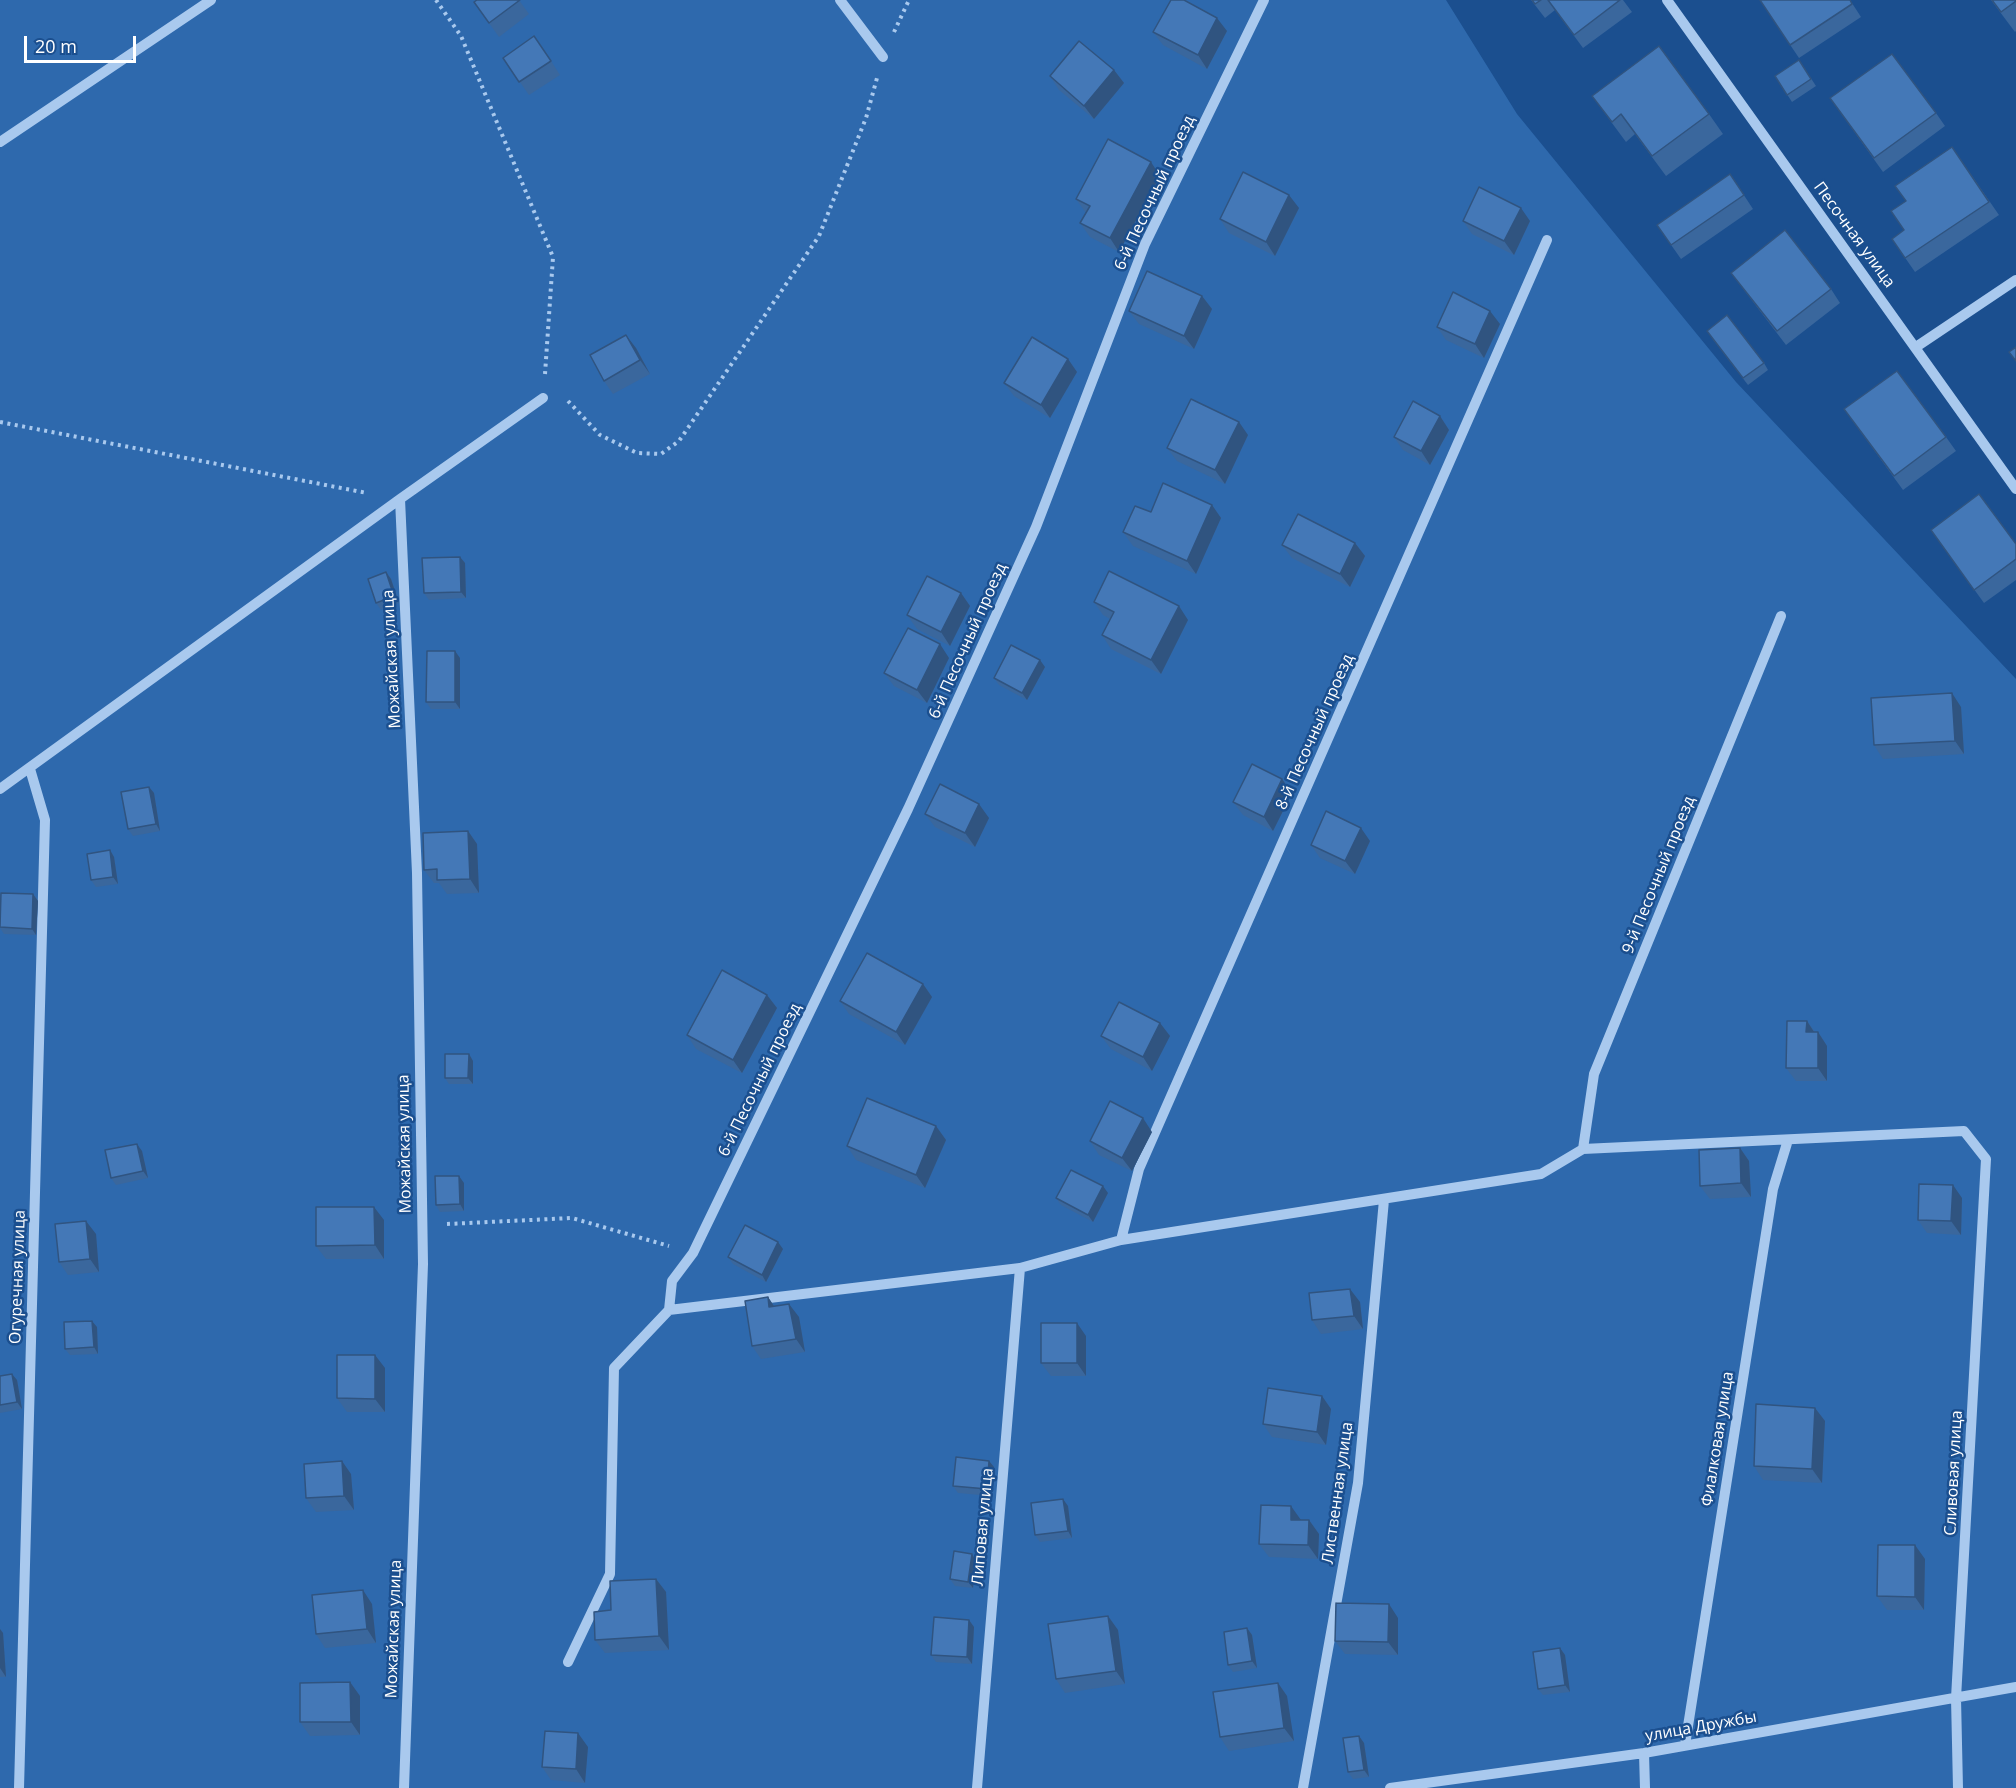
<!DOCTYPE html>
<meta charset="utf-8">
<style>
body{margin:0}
#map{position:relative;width:2016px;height:1788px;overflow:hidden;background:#1b4f8f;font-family:"Open Sans",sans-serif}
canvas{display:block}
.scale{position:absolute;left:24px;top:36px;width:112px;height:27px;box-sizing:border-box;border:3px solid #fff;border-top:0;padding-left:8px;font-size:18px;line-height:21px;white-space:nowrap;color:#fff;-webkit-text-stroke:4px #1b4f8f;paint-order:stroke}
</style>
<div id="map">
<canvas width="2016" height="1788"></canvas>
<div class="scale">20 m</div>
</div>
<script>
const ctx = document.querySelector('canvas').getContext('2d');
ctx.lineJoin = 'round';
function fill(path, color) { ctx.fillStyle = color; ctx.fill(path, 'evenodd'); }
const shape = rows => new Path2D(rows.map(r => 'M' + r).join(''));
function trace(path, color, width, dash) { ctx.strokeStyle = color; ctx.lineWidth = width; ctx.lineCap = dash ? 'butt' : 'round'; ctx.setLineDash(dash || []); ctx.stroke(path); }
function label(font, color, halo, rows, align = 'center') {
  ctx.font = font + ' "Open Sans",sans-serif'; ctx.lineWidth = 5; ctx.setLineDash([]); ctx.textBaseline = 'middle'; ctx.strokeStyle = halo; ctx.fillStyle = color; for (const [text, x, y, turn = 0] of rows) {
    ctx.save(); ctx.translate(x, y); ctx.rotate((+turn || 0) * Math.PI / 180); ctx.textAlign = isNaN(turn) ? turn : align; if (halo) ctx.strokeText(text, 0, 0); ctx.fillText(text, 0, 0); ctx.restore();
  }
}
const green = shape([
 [0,0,1446,0,1517,114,1736,382,2016,679,2016,1788,0,1788]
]);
const path = shape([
 [436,0,461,36,553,257,545,374],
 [894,32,909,0],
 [568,401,600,435,637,453,661,454,679,441,819,236,866,118,877,78],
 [0,422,367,493],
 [447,1224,572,1218,669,1246]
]);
const minor = shape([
 [840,0,883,57],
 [1264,0,1145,244,1036,527,908,809,693,1253,672,1281,669,1310,1020,1268,1121,1240,1541,1174,1583,1149,1964,1131,1986,1159,1956,1698,1958,1788],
 [1667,0,2016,489],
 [0,142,211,0],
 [1916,347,2016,280],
 [400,499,417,873,423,1264,404,1788],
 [0,789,400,499,543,398],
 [1583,1149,1594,1074,1781,616],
 [1121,1240,1139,1169,1547,240],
 [568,1662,610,1574,614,1368,669,1310],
 [1685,1745,1773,1189,1788,1140],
 [1644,1753,1645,1788],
 [19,1788,45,820,30,769],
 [977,1788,1020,1268],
 [1303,1788,1358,1483,1384,1200],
 [1390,1788,1644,1753,2016,1687]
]);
const wall = shape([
 [519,0,529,14,499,37,474,2],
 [1531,0,1623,0,1632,12,1583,48,1555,10,1545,18],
 [1760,0,1850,0,1861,17,1799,58],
 [1991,0,2016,0,2016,31,2015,32],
 [1227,31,1207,69,1163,45,1153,32],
 [544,50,560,75,529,95,503,58],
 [1799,60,1816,86,1792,102,1775,76],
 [1114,70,1124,83,1094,119,1059,90,1050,76],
 [1592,96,1709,114,1723,134,1666,176,1635,134,1626,142],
 [1830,98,1936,113,1945,126,1883,172],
 [1952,147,1999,215,1915,272,1892,239,1904,230,1906,201],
 [1730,174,1753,209,1681,259,1657,225],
 [1160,176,1119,252,1090,237,1080,223,1086,213,1076,199],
 [1299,208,1275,256,1229,233,1220,219],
 [1463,221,1530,221,1514,255,1472,234],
 [1731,273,1831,289,1840,303,1786,345],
 [1202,296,1212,309,1194,349,1139,324,1129,311],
 [1500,324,1484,358,1446,340,1437,327],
 [1711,337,1764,363,1768,370,1748,385],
 [636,348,650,374,613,394,604,381],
 [1068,359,1077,372,1050,418,1014,396,1004,383],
 [1844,409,1946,437,1956,451,1903,490],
 [1440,416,1449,430,1430,465,1403,450,1394,437],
 [1248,435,1225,484,1177,461,1167,448],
 [1212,505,1221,518,1196,574,1133,546,1123,532,1151,512],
 [1931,530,2016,544,2016,580,1984,603],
 [1355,543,1365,556,1350,587,1292,558,1282,545],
 [460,557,465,563,466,598,429,600,424,593],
 [386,572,391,579,399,603,381,610,376,603],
 [961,593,970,606,950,646,917,629,907,615],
 [1094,602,1188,620,1161,674,1111,649,1102,635,1110,619,1103,615],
 [460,658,460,709,431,709,426,702],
 [949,658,927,703,894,686,884,673],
 [1045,667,1027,700,999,685,994,678],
 [1961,707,1964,754,1883,759,1874,745],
 [1282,779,1292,793,1273,831,1243,815,1233,802],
 [149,787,154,793,160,831,133,836,128,829],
 [925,814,989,818,975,847,935,827],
 [468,831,477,844,479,893,447,894,439,883,434,883,424,870],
 [1370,841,1355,874,1320,858,1311,845],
 [110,850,114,857,118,884,96,887,91,880],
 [33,894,38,901,36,935,4,934,0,928],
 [923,984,932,997,905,1045,849,1014,840,1001],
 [767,995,777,1008,742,1073,696,1049,687,1035],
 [1807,1021,1815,1032,1818,1032,1827,1046,1827,1081,1796,1081,1786,1068],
 [1160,1023,1170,1036,1152,1071,1111,1049,1101,1036],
 [469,1054,473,1061,473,1084,449,1084,445,1078],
 [936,1126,946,1140,925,1188,856,1160,847,1146],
 [1152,1132,1132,1171,1099,1155,1090,1141],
 [1740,1148,1749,1161,1751,1197,1710,1199,1700,1186],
 [142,1151,148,1178,116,1185,111,1178],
 [464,1183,464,1211,440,1212,436,1205],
 [1108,1193,1093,1222,1061,1205,1056,1198],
 [1962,1198,1961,1235,1927,1233,1918,1220],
 [384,1220,384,1259,326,1259,316,1246],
 [96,1234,99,1272,68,1275,59,1262],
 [783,1249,766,1282,733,1264,728,1257],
 [768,1297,774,1306,799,1317,805,1352,761,1359,752,1346],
 [1360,1302,1363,1329,1321,1334,1312,1320],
 [97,1327,98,1354,70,1355,65,1349],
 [1086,1336,1086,1376,1051,1376,1041,1363],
 [385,1368,385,1412,347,1412,337,1398],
 [0,1376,17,1380,22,1409,0,1413],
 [1322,1396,1331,1409,1326,1445,1272,1437,1263,1424],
 [1815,1408,1825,1421,1822,1483,1763,1480,1754,1466],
 [989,1461,994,1467,991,1496,958,1493,953,1486],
 [351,1474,354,1510,316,1512,306,1498],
 [1068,1506,1072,1538,1040,1542,1035,1535],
 [1309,1520,1319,1534,1318,1559,1269,1557,1259,1544],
 [1925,1559,1924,1610,1887,1610,1877,1596],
 [976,1561,973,1588,955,1586,950,1579],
 [656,1579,666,1592,669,1650,605,1653,595,1640,611,1610],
 [372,1604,376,1643,325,1648,316,1634],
 [1108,1616,1118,1630,1125,1684,1065,1693,1056,1679],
 [1398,1618,1398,1655,1345,1654,1335,1641],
 [969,1620,974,1627,972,1664,936,1662,931,1655],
 [1247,1628,1252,1635,1257,1668,1233,1672,1228,1665],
 [0,1629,3,1633,6,1677,0,1677],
 [1560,1648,1565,1655,1570,1692,1543,1695,1538,1689],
 [350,1682,360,1696,360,1735,310,1736,300,1722],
 [1278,1683,1287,1696,1294,1741,1229,1751,1220,1737],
 [1359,1736,1364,1743,1369,1777,1353,1779,1348,1772],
 [588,1747,585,1783,551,1780,542,1767]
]);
const shadedWall = shape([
 [1217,18,1227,31,1207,69,1198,55],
 [1114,70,1124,83,1094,119,1084,106],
 [1151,162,1160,176,1119,252,1110,238],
 [1289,195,1299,208,1275,256,1266,242],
 [1521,208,1530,221,1514,255,1504,241],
 [1202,296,1212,309,1194,349,1184,336],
 [1490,311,1500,324,1484,358,1475,344],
 [626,335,636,348,650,374,640,360],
 [1068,359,1077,372,1050,418,1041,405],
 [1440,416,1449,430,1430,465,1421,451],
 [1239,422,1248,435,1225,484,1215,470],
 [1212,505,1221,518,1196,574,1187,561],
 [1355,543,1365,556,1350,587,1340,574],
 [460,557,465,563,466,598,461,592],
 [386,572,391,579,399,603,394,596],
 [961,593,970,606,950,646,941,632],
 [1179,606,1188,620,1161,674,1151,660],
 [940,644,949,658,927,703,917,690],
 [455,651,460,658,460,709,455,702],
 [1040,660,1045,667,1027,700,1022,693],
 [1952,693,1961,707,1964,754,1955,741],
 [1282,779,1292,793,1273,831,1264,817],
 [149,787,154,793,160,831,156,824],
 [979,804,989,818,975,847,965,833],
 [1361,828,1370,841,1355,874,1345,861],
 [468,831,477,844,479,893,470,879],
 [110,850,114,857,118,884,113,877],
 [33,894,38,901,36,935,32,929],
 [923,984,932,997,905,1045,896,1032],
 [767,995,777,1008,742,1073,733,1060],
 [1807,1021,1816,1035,1806,1032],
 [1160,1023,1170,1036,1152,1071,1143,1057],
 [1818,1032,1827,1046,1827,1081,1818,1068],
 [469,1054,473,1061,473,1084,468,1078],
 [1143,1118,1152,1132,1132,1171,1122,1158],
 [936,1126,946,1140,925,1188,916,1175],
 [137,1144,142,1151,148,1178,143,1171],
 [1740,1148,1749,1161,1751,1197,1741,1183],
 [459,1176,464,1183,464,1211,460,1204],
 [1953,1185,1962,1198,1961,1235,1951,1221],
 [1103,1186,1108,1193,1093,1222,1088,1215],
 [374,1207,384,1220,384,1259,375,1245],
 [86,1221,96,1234,99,1272,90,1259],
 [778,1242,783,1249,766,1282,762,1275],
 [1350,1289,1360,1302,1363,1329,1354,1316],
 [768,1297,777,1311,769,1307],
 [789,1304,799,1317,805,1352,796,1339],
 [92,1321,97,1327,98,1354,94,1347],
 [1077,1323,1086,1336,1086,1376,1077,1363],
 [375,1355,385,1368,385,1412,375,1399],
 [12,1374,17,1380,22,1409,17,1402],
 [1322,1396,1331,1409,1326,1445,1317,1432],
 [1815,1408,1825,1421,1822,1483,1812,1469],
 [342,1461,351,1474,354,1510,344,1496],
 [989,1461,994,1467,991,1496,987,1489],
 [1063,1499,1068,1506,1072,1538,1068,1531],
 [1291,1506,1301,1520,1291,1520],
 [1309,1520,1319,1534,1318,1559,1308,1545],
 [1915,1545,1925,1559,1924,1610,1915,1597],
 [972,1554,976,1561,973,1588,968,1582],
 [656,1579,666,1592,669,1650,659,1636],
 [363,1590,372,1604,376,1643,367,1629],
 [1389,1604,1398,1618,1398,1655,1388,1642],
 [1108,1616,1118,1630,1125,1684,1116,1671],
 [969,1620,974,1627,972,1664,967,1657],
 [1247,1628,1252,1635,1257,1668,1252,1661],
 [0,1629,3,1633,6,1677,0,1668],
 [1560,1648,1565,1655,1570,1692,1565,1685],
 [350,1682,360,1696,360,1735,351,1722],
 [1278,1683,1287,1696,1294,1741,1284,1728],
 [578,1733,588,1747,585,1783,576,1769],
 [1359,1736,1364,1743,1369,1777,1364,1770]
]);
const building = shape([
 [477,0,520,0,489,23,474,2,477,0],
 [1171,0,1184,0,1217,18,1198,55,1153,32,1171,0],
 [1532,0,1541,0,1535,4,1532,0],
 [1548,0,1620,0,1574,35,1548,0],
 [1760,0,1850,0,1852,4,1790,45,1760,0],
 [1992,0,2016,0,2016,1,2001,12,1992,0],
 [534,36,551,61,519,82,503,58,534,36],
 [1079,41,1114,70,1084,106,1050,76,1079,41],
 [1659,46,1709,114,1652,156,1621,114,1612,122,1592,96,1659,46],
 [1892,54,1936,113,1874,158,1830,98,1892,54],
 [1799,60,1811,79,1787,95,1775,76,1799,60],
 [1108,139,1151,162,1110,238,1080,223,1090,206,1076,199,1108,139],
 [1952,147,1989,202,1905,258,1892,239,1904,230,1891,211,1906,201,1895,186,1952,147],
 [1243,172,1289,195,1266,242,1220,219,1243,172],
 [1730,174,1744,195,1671,245,1657,225,1730,174],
 [1479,187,1521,208,1504,241,1463,221,1479,187],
 [1785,230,1831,289,1777,331,1731,273,1785,230],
 [1147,271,1202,296,1184,336,1129,311,1147,271],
 [1453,292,1490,311,1475,344,1437,327,1453,292],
 [1727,315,1764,363,1743,378,1707,331,1727,315],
 [626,335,640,360,604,381,590,355,626,335],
 [1032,337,1068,359,1041,405,1004,383,1032,337],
 [2016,347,2016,361,2009,352,2016,347],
 [1897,371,1946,437,1894,476,1844,409,1897,371],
 [1191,399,1239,422,1215,470,1167,448,1191,399],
 [1413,401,1440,416,1421,451,1394,437,1413,401],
 [1163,483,1212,505,1187,561,1123,532,1135,506,1151,512,1163,483],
 [1979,494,2016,544,2016,559,1974,590,1931,530,1979,494],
 [1298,514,1355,543,1340,574,1282,545,1298,514],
 [460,557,461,592,424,593,422,558,460,557],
 [1109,571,1179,606,1151,660,1102,635,1114,612,1094,602,1109,571],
 [386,572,394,596,376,603,368,579,386,572],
 [927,576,961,593,941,632,907,615,927,576],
 [908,628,940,644,917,690,884,673,908,628],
 [1011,645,1040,660,1022,693,994,678,1011,645],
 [427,651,455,651,455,702,426,702,427,651],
 [1952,693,1955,741,1874,745,1871,698,1952,693],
 [1252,764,1282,779,1264,817,1233,802,1252,764],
 [940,784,979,804,965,833,925,814,940,784],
 [149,787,156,824,128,829,121,792,149,787],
 [1326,811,1361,828,1345,861,1311,845,1326,811],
 [468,831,470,879,437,880,437,869,424,870,423,833,468,831],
 [110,850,113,877,91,880,87,854,110,850],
 [1,893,33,894,32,929,0,927,1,893],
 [867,953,923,984,896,1032,840,1001,867,953],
 [722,970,767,995,733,1060,687,1035,722,970],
 [1119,1002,1160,1023,1143,1057,1101,1036,1119,1002],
 [1787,1021,1807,1021,1806,1032,1818,1032,1818,1068,1786,1068,1787,1021],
 [445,1054,469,1054,468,1078,445,1078,445,1054],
 [867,1098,936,1126,916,1175,847,1146,867,1098],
 [1110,1101,1143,1118,1122,1158,1090,1141,1110,1101],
 [137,1144,143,1171,111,1178,105,1150,137,1144],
 [1740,1148,1741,1183,1700,1186,1699,1150,1740,1148],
 [1071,1170,1103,1186,1088,1215,1056,1198,1071,1170],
 [435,1176,459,1176,460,1204,436,1205,435,1176],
 [1919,1184,1953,1185,1951,1221,1918,1220,1919,1184],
 [316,1207,374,1207,375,1245,316,1246,316,1207],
 [86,1221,90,1259,59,1262,55,1224,86,1221],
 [745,1225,778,1242,762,1275,728,1257,745,1225],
 [1350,1289,1354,1316,1312,1320,1309,1293,1350,1289],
 [768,1297,769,1307,789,1304,796,1339,752,1346,745,1301,768,1297],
 [92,1321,94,1347,65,1349,64,1322,92,1321],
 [1041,1323,1077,1323,1077,1363,1041,1363,1041,1323],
 [337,1355,375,1355,375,1399,337,1398,337,1355],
 [12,1374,17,1402,0,1405,0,1376,12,1374],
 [1268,1388,1322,1396,1317,1432,1263,1424,1268,1388],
 [1756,1404,1815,1408,1812,1469,1754,1466,1756,1404],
 [956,1457,989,1461,987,1489,953,1486,956,1457],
 [342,1461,344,1496,306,1498,304,1464,342,1461],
 [1063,1499,1068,1531,1035,1535,1031,1503,1063,1499],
 [1261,1505,1291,1506,1291,1520,1309,1520,1308,1545,1259,1544,1261,1505],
 [1878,1545,1915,1545,1915,1597,1877,1596,1878,1545],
 [954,1551,972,1554,968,1582,950,1579,954,1551],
 [656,1579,659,1636,595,1640,594,1612,611,1610,610,1581,656,1579],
 [363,1590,367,1629,316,1634,312,1595,363,1590],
 [1336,1603,1389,1604,1388,1642,1335,1641,1336,1603],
 [1108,1616,1116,1671,1056,1679,1048,1624,1108,1616],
 [934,1617,969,1620,967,1657,931,1655,934,1617],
 [1247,1628,1252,1661,1228,1665,1224,1632,1247,1628],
 [1560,1648,1565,1685,1538,1689,1533,1652,1560,1648],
 [350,1682,351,1722,300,1722,300,1683,350,1682],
 [1278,1683,1284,1728,1220,1737,1213,1692,1278,1683],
 [545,1731,578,1733,576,1769,542,1767,545,1731],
 [1359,1736,1364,1770,1348,1772,1343,1738,1359,1736]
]);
const streetNames = [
 ["6-й Песочный проезд",1155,193,-65],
 ["Песочная улица",1854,235,54],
 ["6-й Песочный проезд",968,641,-66],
 ["Можайская улица",392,659,-93],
 ["8-й Песочный проезд",1315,732,-66],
 ["9-й Песочный проезд",1659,875,-68],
 ["6-й Песочный проезд",760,1080,-64],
 ["Можайская улица",405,1144,-91],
 ["Огуречная улица",18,1277,-88],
 ["Фиалковая улица",1718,1439,-81],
 ["Сливовая улица",1954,1473,-87],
 ["Лиственная улица",1338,1493,-82],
 ["Липовая улица",983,1527,-85],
 ["Можайская улица",394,1629,-88],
 ["улица Дружбы",1701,1727,-10]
];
fill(green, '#2e69ad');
trace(path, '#a9c9ee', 4, [3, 4.5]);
trace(minor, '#a9c9ee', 10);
fill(wall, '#3a679d');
fill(shadedWall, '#305480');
fill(building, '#4478b7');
trace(building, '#305480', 1.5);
label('16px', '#fff', '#1b4f8f', streetNames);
</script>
